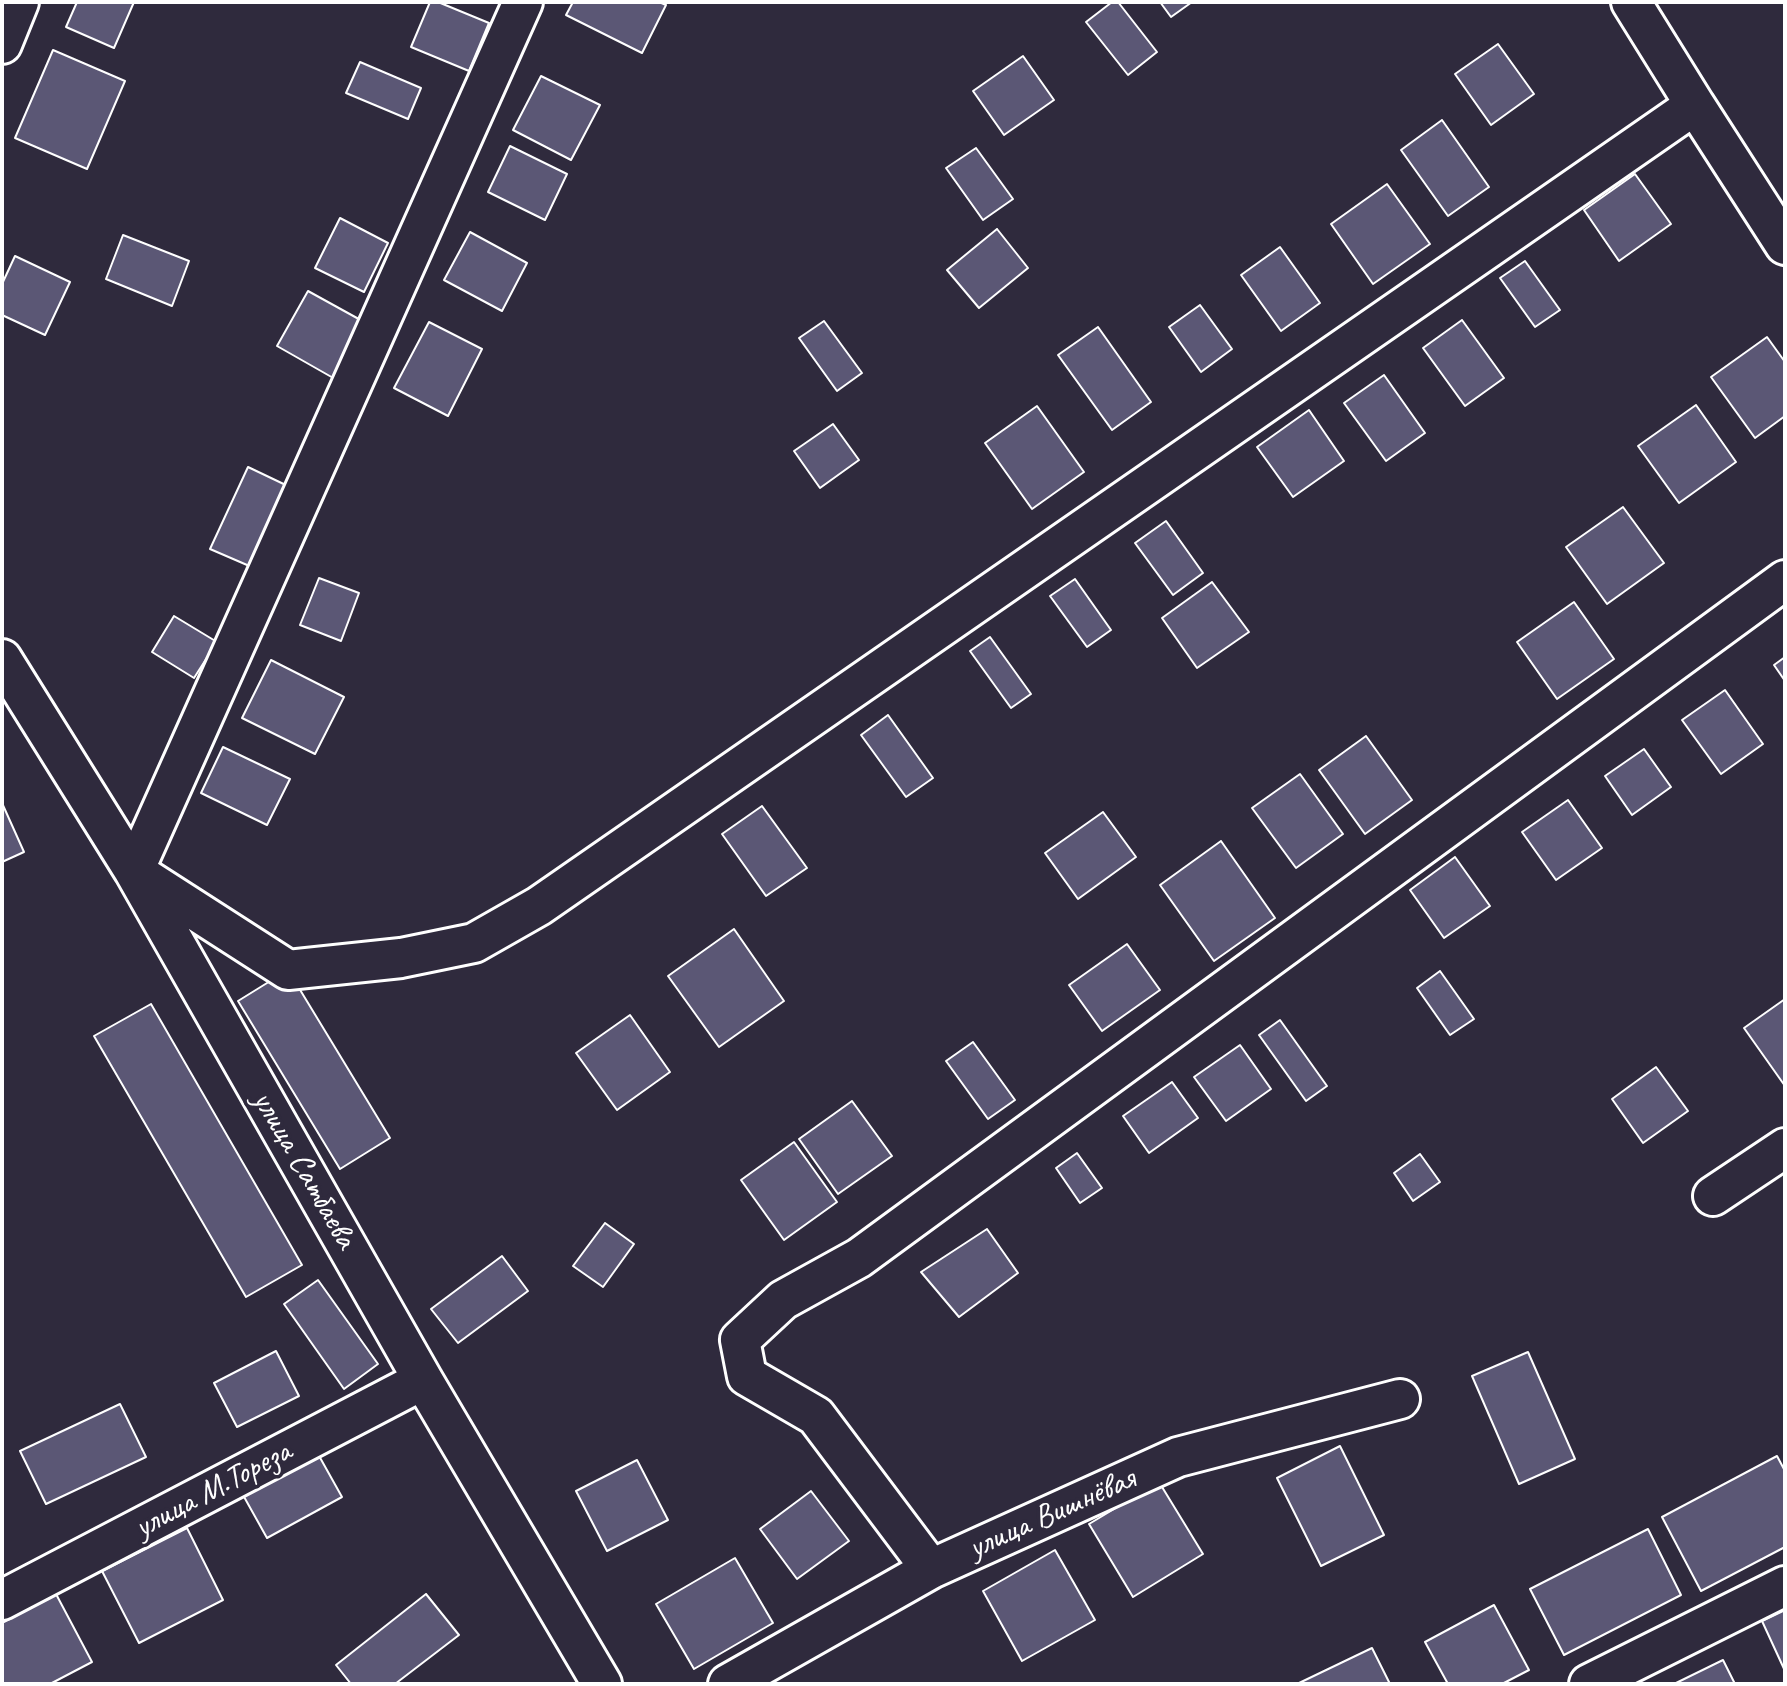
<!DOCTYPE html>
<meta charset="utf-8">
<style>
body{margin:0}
#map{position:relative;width:1787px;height:1686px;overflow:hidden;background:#2f2a3d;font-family:Caveat,sans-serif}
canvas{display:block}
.frame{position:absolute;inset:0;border:4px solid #fff;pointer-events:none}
</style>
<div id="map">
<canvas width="1787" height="1686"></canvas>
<div class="frame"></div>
</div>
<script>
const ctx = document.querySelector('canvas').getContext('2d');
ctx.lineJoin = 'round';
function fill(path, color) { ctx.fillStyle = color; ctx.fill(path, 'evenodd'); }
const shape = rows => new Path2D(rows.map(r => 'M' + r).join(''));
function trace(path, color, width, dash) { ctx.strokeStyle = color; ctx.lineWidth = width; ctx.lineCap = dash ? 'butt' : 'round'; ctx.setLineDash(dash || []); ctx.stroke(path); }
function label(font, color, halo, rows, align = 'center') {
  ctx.font = font + ' Caveat,sans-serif'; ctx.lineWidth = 7; ctx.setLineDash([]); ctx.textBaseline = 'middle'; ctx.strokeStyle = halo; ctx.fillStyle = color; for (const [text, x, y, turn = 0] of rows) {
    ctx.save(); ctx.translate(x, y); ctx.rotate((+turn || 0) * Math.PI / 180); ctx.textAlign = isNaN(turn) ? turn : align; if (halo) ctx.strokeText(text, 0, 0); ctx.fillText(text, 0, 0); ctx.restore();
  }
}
const building = shape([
 [77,2,134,2,114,48,66,27,77,2],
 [430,2,438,2,489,23,469,71,411,47,430,2],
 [573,2,659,2,666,5,642,53,566,15,573,2],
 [1112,2,1118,2,1157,52,1128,75,1086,22,1112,2],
 [1160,2,1192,2,1171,17,1160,2],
 [1498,44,1534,94,1491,125,1455,74,1498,44],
 [53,50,125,81,87,169,15,138,53,50],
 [1023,56,1054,100,1004,135,973,91,1023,56],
 [360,62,421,88,408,119,346,93,360,62],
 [541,76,600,105,571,160,513,130,541,76],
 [1442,120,1489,187,1448,216,1401,150,1442,120],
 [510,146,567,174,545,220,488,192,510,146],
 [976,148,1013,199,983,220,946,168,976,148],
 [1635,174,1671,224,1619,261,1584,210,1635,174],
 [1387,184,1430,244,1373,284,1331,224,1387,184],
 [340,218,388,243,364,292,315,268,340,218],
 [997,229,1028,268,979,308,947,270,997,229],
 [470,232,527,263,502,311,444,280,470,232],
 [123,235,189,261,172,306,106,279,123,235],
 [1280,247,1320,303,1281,331,1241,275,1280,247],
 [15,256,70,282,45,335,2,315,2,284,15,256],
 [1525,261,1560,310,1535,327,1500,278,1525,261],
 [308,291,366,323,335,379,277,346,308,291],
 [1200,305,1232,349,1201,372,1169,327,1200,305],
 [1462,320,1504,378,1465,406,1423,348,1462,320],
 [824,321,862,373,837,391,799,338,824,321],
 [429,322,482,349,448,416,394,388,429,322],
 [1098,327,1151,402,1112,430,1058,355,1098,327],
 [1767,337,1785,362,1785,416,1755,438,1711,377,1767,337],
 [1384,375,1425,433,1386,461,1344,403,1384,375],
 [1696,405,1736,462,1679,503,1638,446,1696,405],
 [1037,406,1084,472,1032,509,985,443,1037,406],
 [1309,410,1344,461,1293,497,1257,447,1309,410],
 [833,424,859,460,820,488,794,451,833,424],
 [248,467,292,488,254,568,210,549,248,467],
 [1623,507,1664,563,1607,604,1566,547,1623,507],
 [1166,521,1203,573,1173,595,1135,543,1166,521],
 [319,578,359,593,341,641,300,625,319,578],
 [1075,579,1111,630,1087,647,1050,596,1075,579],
 [1212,582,1249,632,1197,668,1162,618,1212,582],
 [1574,602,1614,659,1557,699,1517,642,1574,602],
 [174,616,217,642,194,678,152,652,174,616],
 [990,637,1031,694,1011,708,970,651,990,637],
 [1785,657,1785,681,1774,665,1785,657],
 [271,660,344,697,315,754,242,718,271,660],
 [1725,690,1763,744,1721,774,1682,720,1725,690],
 [888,715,933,778,906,797,861,735,888,715],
 [1366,736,1412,800,1365,834,1319,770,1366,736],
 [223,747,290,779,267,825,201,793,223,747],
 [1644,749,1671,787,1632,815,1605,776,1644,749],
 [1300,774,1343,834,1296,868,1252,808,1300,774],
 [1568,800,1602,848,1556,880,1522,832,1568,800],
 [2,803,24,852,2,862,2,803],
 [762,806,807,868,766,896,722,834,762,806],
 [1103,812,1136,857,1078,899,1045,853,1103,812],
 [1221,841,1275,918,1214,961,1160,885,1221,841],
 [1455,857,1490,906,1444,938,1410,890,1455,857],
 [734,929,784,1001,719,1047,668,976,734,929],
 [1127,944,1160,990,1102,1031,1069,985,1127,944],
 [288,970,390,1138,340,1169,238,1001,288,970],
 [1440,971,1474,1019,1450,1035,1417,988,1440,971],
 [1785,999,1785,1086,1744,1028,1785,999],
 [151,1004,302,1265,246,1297,94,1036,151,1004],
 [630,1015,670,1072,617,1110,576,1053,630,1015],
 [1280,1020,1327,1086,1306,1101,1259,1035,1280,1020],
 [973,1042,1015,1100,988,1119,946,1061,973,1042],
 [1240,1045,1271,1089,1226,1121,1194,1077,1240,1045],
 [1656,1067,1688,1111,1643,1143,1612,1099,1656,1067],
 [1172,1082,1198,1118,1149,1153,1123,1116,1172,1082],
 [852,1101,892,1156,838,1194,799,1139,852,1101],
 [794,1142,837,1202,784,1240,741,1180,794,1142],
 [1077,1153,1102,1188,1080,1203,1056,1168,1077,1153],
 [1420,1154,1440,1182,1413,1201,1394,1173,1420,1154],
 [605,1223,634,1244,603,1287,573,1266,605,1223],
 [987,1229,1018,1273,959,1317,921,1272,987,1229],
 [502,1256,528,1291,458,1343,431,1309,502,1256],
 [318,1280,378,1364,344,1389,284,1304,318,1280],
 [276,1351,299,1396,237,1427,214,1383,276,1351],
 [1528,1352,1575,1459,1519,1484,1472,1376,1528,1352],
 [120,1404,146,1457,46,1504,20,1451,120,1404],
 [1340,1446,1384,1535,1321,1566,1277,1478,1340,1446],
 [318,1454,342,1497,267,1538,243,1495,318,1454],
 [1777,1456,1785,1471,1785,1547,1701,1591,1662,1517,1777,1456],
 [637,1460,668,1520,607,1551,576,1491,637,1460],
 [1159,1482,1203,1554,1133,1597,1089,1524,1159,1482],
 [811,1491,849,1541,797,1579,760,1529,811,1491],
 [187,1528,223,1600,139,1643,102,1571,187,1528],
 [1648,1529,1681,1595,1564,1655,1530,1589,1648,1529],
 [1055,1550,1095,1620,1022,1661,983,1591,1055,1550],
 [735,1558,773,1623,694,1669,656,1604,735,1558],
 [56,1594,92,1662,50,1684,2,1684,2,1623,56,1594],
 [426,1594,459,1635,395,1684,351,1684,336,1665,426,1594],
 [1494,1605,1529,1670,1502,1684,1448,1684,1425,1642,1494,1605],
 [1785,1610,1785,1671,1762,1621,1785,1610],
 [1372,1648,1390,1684,1297,1684,1372,1648],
 [1723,1660,1735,1684,1674,1684,1723,1660]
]);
const street = shape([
 [523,2,134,871,288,970,401,958,474,943,539,906,1695,105,1631,2],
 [2,44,19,2],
 [1695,105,1785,245],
 [2,659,134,871,423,1380,602,1684],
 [1713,1196,1785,1148],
 [931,1569,816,1416,747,1376,740,1340,783,1300,859,1258,1785,580],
 [2,1600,423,1380],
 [728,1684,931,1569,1178,1457,1400,1399],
 [1589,1684,1785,1586]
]);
const streetNames = [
 ["улица Сатбаева",304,1170,60],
 ["улица М.Тореза",213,1490,-28],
 ["улица Вишнёвая",1052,1514,-24]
];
fill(building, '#5b5775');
trace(building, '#fff', 2);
trace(street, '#fff', 44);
trace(street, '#2f2a3d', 38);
label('33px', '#fff', '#2f2a3d', streetNames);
</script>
